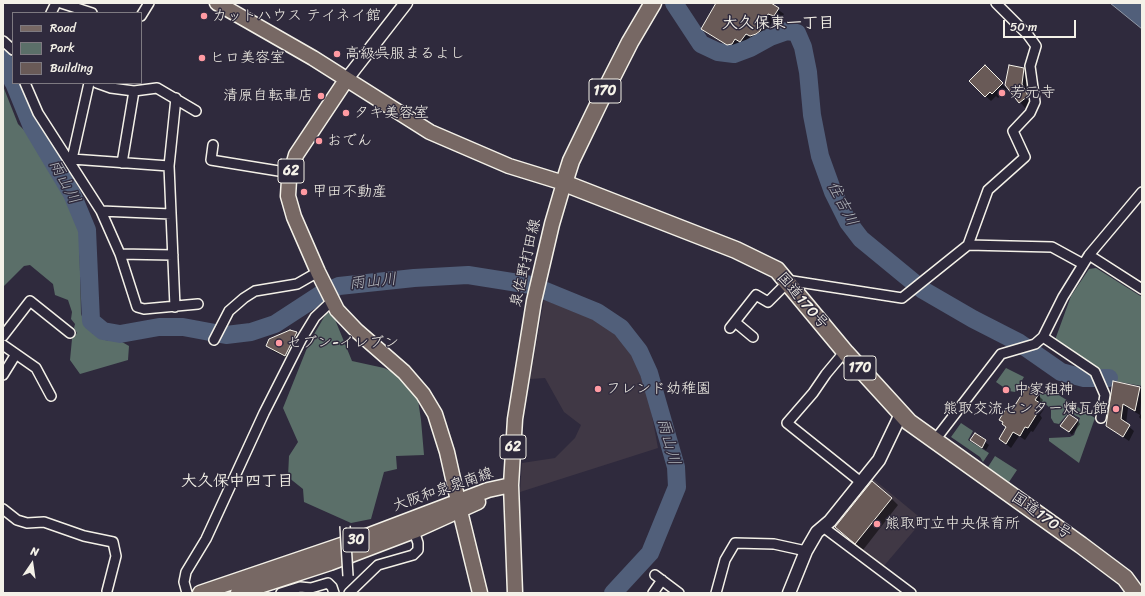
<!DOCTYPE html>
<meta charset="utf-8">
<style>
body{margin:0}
#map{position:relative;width:1145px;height:596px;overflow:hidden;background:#2f2a3d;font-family:Sriracha,sans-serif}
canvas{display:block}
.frame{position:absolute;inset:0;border:4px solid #f4f1e8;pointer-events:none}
.legend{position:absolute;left:12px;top:12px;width:130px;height:72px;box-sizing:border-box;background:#2f2a3d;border:1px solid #7e7a81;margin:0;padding:5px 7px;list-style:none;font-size:12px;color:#f4f1e8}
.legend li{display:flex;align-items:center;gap:8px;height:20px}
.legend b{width:20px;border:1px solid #7e7a81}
.north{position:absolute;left:12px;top:544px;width:40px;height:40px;-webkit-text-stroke:3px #2f2a3d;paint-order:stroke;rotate:13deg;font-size:11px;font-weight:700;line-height:16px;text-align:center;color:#f4f1e8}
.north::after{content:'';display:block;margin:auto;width:14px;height:18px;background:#f4f1e8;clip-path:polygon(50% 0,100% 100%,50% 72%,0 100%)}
.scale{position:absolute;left:1003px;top:20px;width:73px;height:18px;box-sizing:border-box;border:2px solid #f4f1e8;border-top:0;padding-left:5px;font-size:12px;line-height:14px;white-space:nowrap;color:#f4f1e8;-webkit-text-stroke:3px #2f2a3d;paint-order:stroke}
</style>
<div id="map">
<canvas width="1145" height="596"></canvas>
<div class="frame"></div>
<ul class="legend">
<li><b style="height:5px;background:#776864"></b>Road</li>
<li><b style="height:11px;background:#5b6f69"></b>Park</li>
<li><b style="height:11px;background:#695a57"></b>Building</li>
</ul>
<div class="north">N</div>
<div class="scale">50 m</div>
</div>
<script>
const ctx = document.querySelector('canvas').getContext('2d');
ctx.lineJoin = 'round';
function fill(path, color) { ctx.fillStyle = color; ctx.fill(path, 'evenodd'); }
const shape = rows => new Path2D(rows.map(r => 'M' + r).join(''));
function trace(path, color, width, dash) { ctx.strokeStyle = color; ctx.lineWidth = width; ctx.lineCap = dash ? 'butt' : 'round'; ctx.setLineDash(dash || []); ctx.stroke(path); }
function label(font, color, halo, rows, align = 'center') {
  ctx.font = font + ' Sriracha,"Klee One",sans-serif'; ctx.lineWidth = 3; ctx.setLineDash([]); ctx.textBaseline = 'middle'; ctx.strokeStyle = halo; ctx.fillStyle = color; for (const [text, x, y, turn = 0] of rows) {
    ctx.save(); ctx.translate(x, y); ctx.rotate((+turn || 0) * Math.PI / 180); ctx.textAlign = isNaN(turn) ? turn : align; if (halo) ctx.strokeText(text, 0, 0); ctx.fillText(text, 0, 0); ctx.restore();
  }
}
const built = shape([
 [544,300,591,315,618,337,635,360,649,400,658,448,520,492,522,463,555,458,575,438,581,425,564,412,545,378,530,379],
 [871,477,923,520,883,567,831,529]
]);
const green = shape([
 [3,86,18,124,24,130,28,128,68,200,79,229,81,314,86,326,92,333,105,340,122,342,129,346,128,360,80,374,70,360,72,339,77,333,74,328,75,324,71,319,72,312,68,300,55,295,53,284,30,265,24,266,3,287],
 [1096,268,1142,297,1142,386,1108,380,1109,375,1100,373,1055,340,1071,296,1089,269],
 [327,312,334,317,352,361,384,368,397,374,418,400,421,420,424,455,396,456,397,469,384,472,371,519,351,523,304,502,303,489,288,477,289,456,298,442,283,408,309,343],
 [1006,368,1024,377,1015,392,1009,391,996,382],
 [1047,390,1054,392,1095,418,1079,463,1049,441,1049,438,1070,437,1074,435,1080,418,1069,412,1059,424,1054,423,1051,418,1051,410,1048,406,1040,401,1040,394],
 [961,423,973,431,968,440,989,453,983,462,980,457,951,437],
 [995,456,1017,470,1009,482,988,467]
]);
const water = shape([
 [1110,3,1142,3,1142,29,1110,3]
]);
const shadow = shape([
 [717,3,769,3,784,14,780,21,774,18,765,36,756,41,751,39,746,47,740,43,737,49,733,49,708,34,702,29],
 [985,67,1007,89,998,98,996,96,991,101,970,81],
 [1024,69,1029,74,1026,90,1033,102,1025,108,1020,102],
 [296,333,301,338,290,360,273,351,268,346],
 [1114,382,1139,388,1142,390,1140,415,1128,408,1126,424,1134,431,1129,441,1107,426],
 [1038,395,1043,400,1040,405,1044,409,1040,415,1042,418,1033,432,1031,431,1025,440,1019,436,1011,448,1000,439,1007,428,1001,420],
 [1142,412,1142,420,1139,417],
 [1077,420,1080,424,1072,435,1062,426],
 [975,434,989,445,986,450,971,440],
 [891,498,898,505,863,550,836,527]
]);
const river = shape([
 [674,3,701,44,718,52,734,54,750,48,770,37,787,31,797,33,803,47,808,72,812,115,820,156,833,192,848,222,861,239,923,290,973,319,1018,342,1061,372,1084,378,1109,378],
 [3,59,13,82],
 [14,83,32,127,72,194,87,230,91,321,103,331,120,334,159,327,183,327,226,335,251,332,275,324,321,294,339,286,414,278,468,275,531,285,597,312,621,328,639,351,649,373,676,467,677,487,650,553,613,593]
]);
const building = shape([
 [716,3,771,3,779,8,774,16,768,14,760,31,756,34,750,36,746,34,740,42,735,39,732,44,727,45,701,29,716,3],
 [985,65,1003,83,992,94,990,92,985,97,969,81,985,65],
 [1009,65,1024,68,1022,84,1028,96,1019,103,1005,85,1009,65],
 [290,330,297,332,285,356,266,346,269,339,290,330],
 [1113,381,1140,387,1135,411,1123,404,1121,419,1130,425,1123,437,1106,426,1113,381],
 [1027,386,1039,394,1035,400,1040,403,1035,410,1038,412,1028,428,1025,427,1020,436,1013,432,1006,444,999,439,1006,427,1002,424,1003,422,999,420,1007,407,1012,410,1027,386],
 [1069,414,1078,420,1069,432,1060,426,1069,414],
 [975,433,986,440,982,448,970,440,975,433],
 [872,481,892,498,855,544,835,527,872,481]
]);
const street = shape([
 [61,3,92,13],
 [51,13,56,3],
 [141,16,149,3],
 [3,41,13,50],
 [25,83,38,113,101,211,120,254,137,307,144,309,198,304],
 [97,83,111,88,134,91,157,88,196,111],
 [213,145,211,160,291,173],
 [72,159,89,83],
 [69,161,72,159,169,166],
 [122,163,134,91],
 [101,211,171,214],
 [968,245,1052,247,1083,264],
 [120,254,173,255],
 [1089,255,1142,289],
 [786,280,902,298,968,245,988,190,1025,157,1013,131,1030,113,1035,102,1030,66,1036,46,1028,35,996,3],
 [175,307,169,166,176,98],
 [735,322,753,337],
 [730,328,756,295,768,302,788,282],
 [3,336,30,301,70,333],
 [1043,337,1095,372,1105,395,1101,418],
 [214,340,229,311,244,298,255,291,297,284,318,272],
 [3,345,36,368,51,396],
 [846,353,841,356,826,374,813,393,787,423,862,483],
 [3,375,16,354],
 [935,440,1001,354,1035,344,1043,337,1063,297,1089,255,1142,192],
 [3,509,17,520,27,523,44,522,84,536,113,542,116,556,107,591],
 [823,527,911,593],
 [655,575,679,593],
 [187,593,184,582,186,572,206,539,264,413,301,340,315,317,332,301],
 [281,593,300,587,311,588,328,583,332,587,334,593],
 [349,593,378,565,413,555,418,550,418,543,414,531],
 [653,593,662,580],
 [716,593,725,560,735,543,774,544,806,551]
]);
const secondary = shape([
 [346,80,406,3],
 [789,593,806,551,817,532,830,521,879,460,901,414]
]);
const primary = shape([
 [217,3,313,58,430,132,509,166,564,183,552,224,534,301,515,419,511,485,515,593],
 [346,80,296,155,289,180,288,196,294,217,318,272,337,310,357,331,404,372,423,394,435,414,447,452,458,501],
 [460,511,480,593],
 [200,593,359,539,488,490,511,485],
 [238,593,330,563,414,531,478,502]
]);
const highway = shape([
 [653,3,630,42,600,101,571,161,564,183,736,250,777,270,846,353,909,422,1081,545,1125,578,1136,593]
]);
const streetBridge = shape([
 [345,526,348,576]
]);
const markers = [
 [204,16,4,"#ff9aa2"],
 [337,54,4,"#ff9aa2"],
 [202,58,4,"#ff9aa2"],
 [1002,93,4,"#ff9aa2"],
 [321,96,4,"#ff9aa2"],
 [346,113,4,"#ff9aa2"],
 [319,141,4,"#ff9aa2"],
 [304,192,4,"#ff9aa2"],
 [279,343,4,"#ff9aa2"],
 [598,389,4,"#ff9aa2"],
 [1006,390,4,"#ff9aa2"],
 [1116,409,4,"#ff9aa2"],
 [877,524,4,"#ff9aa2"]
];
const shields = [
 [605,91,32],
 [291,171,26],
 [860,368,32],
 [513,447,26],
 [356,540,26]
];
const shieldNames = [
 ["170",605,91],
 ["62",291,171],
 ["170",860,368],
 ["62",513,447],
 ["30",356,540]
];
const poiNames = [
 ["カットハウス テイネイ館",212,16],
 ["高級呉服まるよし",345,54],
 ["ヒロ美容室",210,58],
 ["芳元寺",1010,93],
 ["清原自転車店",313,96,"right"],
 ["タキ美容室",354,113],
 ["おでん",327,141],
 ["甲田不動産",312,192],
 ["セブン-イレブン",287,343],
 ["フレンド幼稚園",606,389],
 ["中家租神",1014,390],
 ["熊取交流センター煉瓦館",1108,409,"right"],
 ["熊取町立中央保育所",885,524]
];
const streetNames = [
 ["泉佐野打田線",526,263,-77],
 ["国道170号",802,301,49],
 ["大阪和泉泉南線",443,490,-19],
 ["国道170号",1041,516,35]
];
const neighbourhoodNames = [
 ["大久保東一丁目",778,24],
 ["大久保中四丁目",237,482]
];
const waterNames = [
 ["雨山川",64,182,62],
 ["住吉川",842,204,63],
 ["雨山川",373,282,-6],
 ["雨山川",668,442,75]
];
fill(built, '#403845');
fill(green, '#5b6f69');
fill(water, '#515f7a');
trace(water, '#9299a6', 1);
fill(shadow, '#0007');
trace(river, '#515f7a', 18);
fill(building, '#695a57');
trace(building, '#f4f1e8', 1);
trace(street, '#f4f1e8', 12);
trace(secondary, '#f4f1e8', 15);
trace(primary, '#f4f1e8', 17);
trace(highway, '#f4f1e8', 19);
trace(street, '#2f2a3d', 9);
trace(secondary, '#2f2a3d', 12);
trace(primary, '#776864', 14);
trace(highway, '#776864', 16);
trace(streetBridge, '#f4f1e8', 12, []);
trace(streetBridge, '#2f2a3d', 9);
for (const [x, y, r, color] of markers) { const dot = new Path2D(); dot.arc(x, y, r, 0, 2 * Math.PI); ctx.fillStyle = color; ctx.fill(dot); trace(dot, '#2f2a3d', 1.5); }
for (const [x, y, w] of shields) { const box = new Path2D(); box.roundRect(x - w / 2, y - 12, w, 24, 3); ctx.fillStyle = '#2f2a3d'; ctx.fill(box); trace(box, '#f4f1e8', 1); }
label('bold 14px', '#f4f1e8', null, shieldNames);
label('15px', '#f4f1e8', '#2f2a3d', poiNames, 'left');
label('15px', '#f4f1e8', '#2f2a3d', streetNames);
label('bold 16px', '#f4f1e8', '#2f2a3d', neighbourhoodNames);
label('italic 16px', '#b3b7bc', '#2f2a3d', waterNames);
</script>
